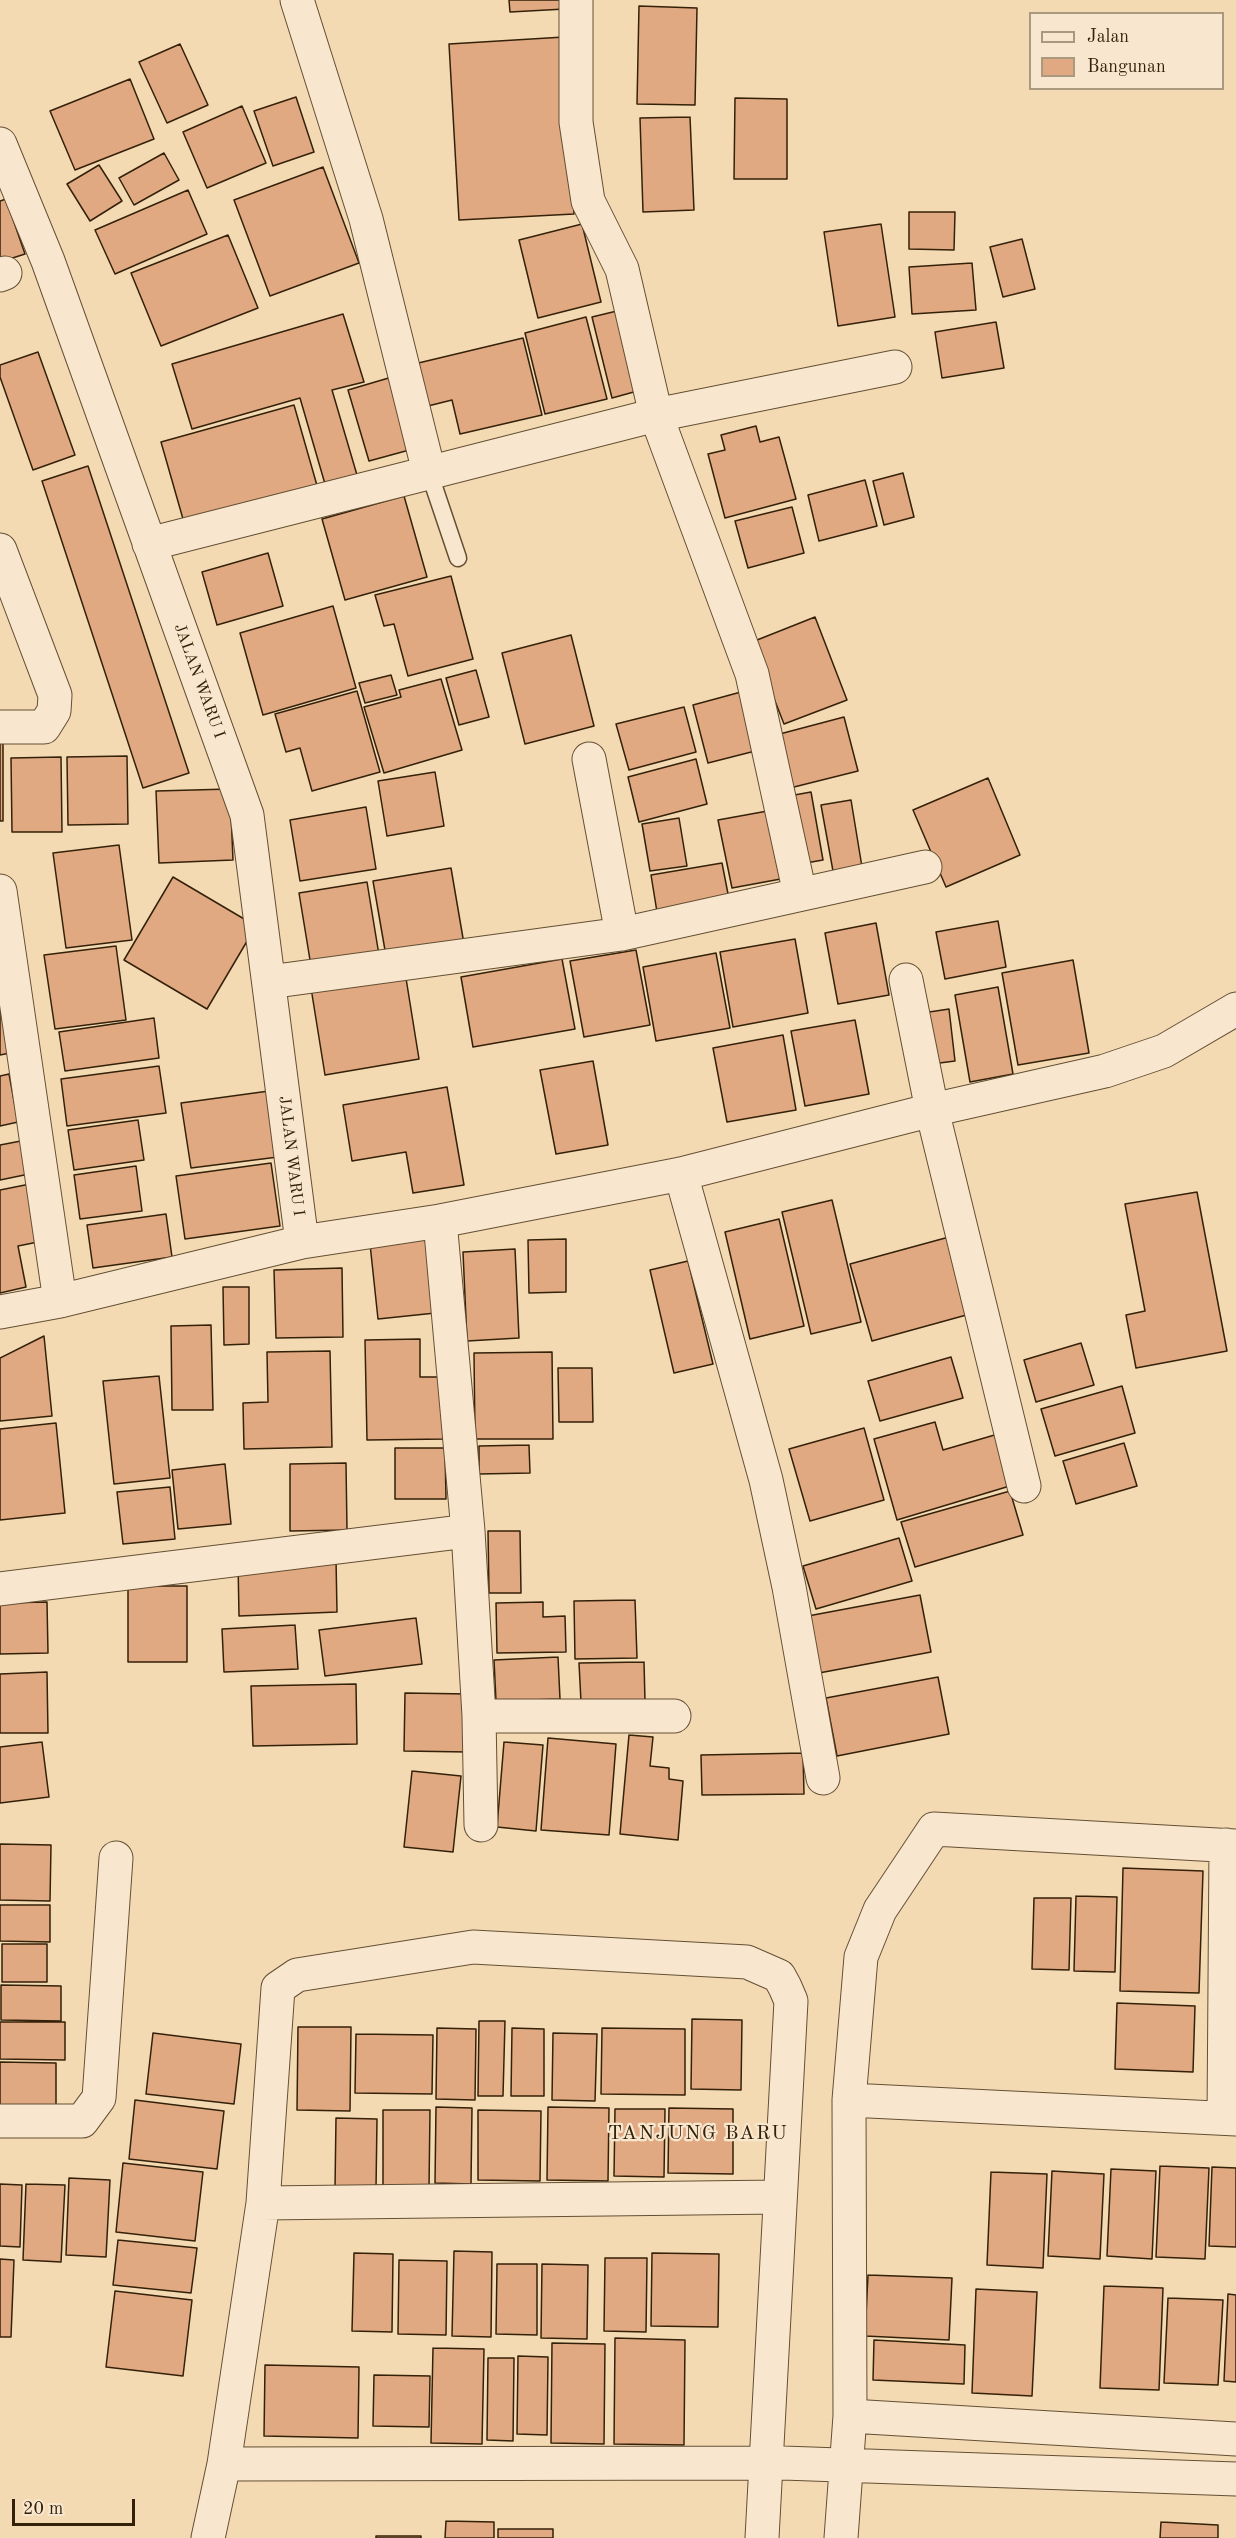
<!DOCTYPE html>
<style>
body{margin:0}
#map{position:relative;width:1236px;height:2538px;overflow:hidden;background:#f4dab3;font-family:"Old Standard TT",serif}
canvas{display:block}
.legend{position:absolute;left:1029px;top:12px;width:195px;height:78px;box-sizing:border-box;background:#f8e7ce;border:2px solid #aa987f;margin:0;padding:8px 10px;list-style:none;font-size:18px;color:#342109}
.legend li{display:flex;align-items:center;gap:12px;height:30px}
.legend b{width:30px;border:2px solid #aa987f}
.scale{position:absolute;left:12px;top:2499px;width:123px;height:27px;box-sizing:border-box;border:3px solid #342109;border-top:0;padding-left:8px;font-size:18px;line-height:21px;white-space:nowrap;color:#342109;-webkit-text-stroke:4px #f8e7ce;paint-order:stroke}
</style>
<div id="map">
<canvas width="1236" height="2538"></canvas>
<ul class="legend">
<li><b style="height:8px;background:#f8e7ce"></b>Jalan</li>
<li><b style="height:16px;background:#e0a982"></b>Bangunan</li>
</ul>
<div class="scale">20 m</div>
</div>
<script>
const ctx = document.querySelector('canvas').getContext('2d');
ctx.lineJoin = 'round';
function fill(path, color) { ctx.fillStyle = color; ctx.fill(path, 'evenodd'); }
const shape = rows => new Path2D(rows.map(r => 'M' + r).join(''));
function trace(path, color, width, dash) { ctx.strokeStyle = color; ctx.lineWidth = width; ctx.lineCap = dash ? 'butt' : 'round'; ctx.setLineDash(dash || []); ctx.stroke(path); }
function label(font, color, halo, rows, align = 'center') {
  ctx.font = font + ' "Old Standard TT",serif'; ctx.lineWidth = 4.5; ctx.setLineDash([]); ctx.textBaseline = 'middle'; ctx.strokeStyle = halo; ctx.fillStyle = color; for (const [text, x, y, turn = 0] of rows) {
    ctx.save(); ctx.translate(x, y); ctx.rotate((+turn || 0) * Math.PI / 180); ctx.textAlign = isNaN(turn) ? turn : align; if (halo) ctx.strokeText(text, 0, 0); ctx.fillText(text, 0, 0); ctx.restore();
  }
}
const building = shape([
 [509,0,565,0,565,9,510,12,509,0],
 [639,6,697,8,695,105,637,104,639,6],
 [564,37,574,214,459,220,449,44,564,37],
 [180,44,208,105,167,123,139,62,180,44],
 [130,79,154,139,75,170,50,111,130,79],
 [296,97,314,152,273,166,254,111,296,97],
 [735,98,787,99,787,179,734,179,735,98],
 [242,106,266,163,207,188,183,132,242,106],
 [690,117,694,210,643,212,640,118,690,117],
 [164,153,179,180,134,205,119,178,164,153],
 [99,165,122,201,90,221,67,184,99,165],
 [323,167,359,263,270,296,234,200,323,167],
 [188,190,207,234,115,274,95,230,188,190],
 [6,199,25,254,0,262,0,201,6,199],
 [909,212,955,212,954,250,909,249,909,212],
 [582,224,601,302,538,318,519,240,582,224],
 [881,224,895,317,838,326,824,232,881,224],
 [228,235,258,308,161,346,131,273,228,235],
 [1022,239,1035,289,1003,297,990,247,1022,239],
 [972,263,976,310,912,314,909,267,972,263],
 [621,310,641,390,612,398,592,317,621,310],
 [343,314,364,382,332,390,357,475,325,484,300,398,192,429,172,364,343,314],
 [586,317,607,399,545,414,525,333,586,317],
 [996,322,1004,368,942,378,935,332,996,322],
 [523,338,542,415,460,434,452,400,420,408,410,365,523,338],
 [38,352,75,455,33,470,0,377,0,365,38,352],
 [392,377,413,449,369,461,348,390,392,377],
 [294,405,318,489,185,526,161,442,294,405],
 [756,426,760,442,779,437,796,499,725,518,708,454,725,450,721,435,756,426],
 [88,466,189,773,143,788,42,481,88,466],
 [903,473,914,517,884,525,873,481,903,473],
 [865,480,877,526,819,541,808,495,865,480],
 [404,496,427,577,345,600,322,519,404,496],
 [792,507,804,553,748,568,735,521,792,507],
 [268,553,283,606,217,625,202,572,268,553],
 [451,576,473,659,408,676,394,624,384,626,375,595,451,576],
 [333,606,356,688,263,715,240,633,333,606],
 [815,617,847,700,784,724,752,642,815,617],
 [571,635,594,726,525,744,502,653,571,635],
 [476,670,489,717,459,725,446,678,476,670],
 [391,675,397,695,365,703,359,683,391,675],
 [441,679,462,750,384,773,364,707,401,697,399,690,441,679],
 [752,689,767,748,708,763,693,705,752,689],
 [357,691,380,772,312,791,300,748,286,752,275,714,357,691],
 [684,707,696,752,629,770,616,724,684,707],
 [844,717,858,771,790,788,776,735,844,717],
 [0,734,3,734,3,821,0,821,0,734],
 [127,756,128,824,68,825,67,757,127,756],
 [61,757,62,832,12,832,11,758,61,757],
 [696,759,707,804,639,822,628,777,696,759],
 [435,772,444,826,387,836,378,781,435,772],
 [988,778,1020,855,946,887,913,810,988,778],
 [230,789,233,860,159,863,156,791,230,789],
 [811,792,823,860,800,864,789,796,811,792],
 [851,800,862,867,833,871,821,805,851,800],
 [366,807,376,869,300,881,290,820,366,807],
 [773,810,786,878,732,888,718,820,773,810],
 [679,818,687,866,650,871,642,824,679,818],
 [119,845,132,940,66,948,53,853,119,845],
 [722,863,729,899,657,912,651,875,722,863],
 [451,868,464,944,386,956,373,881,451,868],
 [173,877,256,926,207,1009,124,960,173,877],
 [367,882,379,955,311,966,299,893,367,882],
 [998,921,1006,967,945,979,936,932,998,921],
 [876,923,889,995,838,1004,825,933,876,923],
 [795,939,808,1013,733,1027,720,952,795,939],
 [116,946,126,1020,55,1029,44,955,116,946],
 [636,950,650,1025,584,1037,570,961,636,950],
 [716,953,730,1028,656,1041,643,967,716,953],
 [562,959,575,1029,473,1047,461,977,562,959],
 [1073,960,1089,1053,1018,1065,1002,973,1073,960],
 [405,972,419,1059,325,1075,311,988,405,972],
 [998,987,1013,1074,970,1082,955,995,998,987],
 [0,1006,10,1053,0,1055,0,1006],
 [949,1009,955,1061,924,1065,916,1014,949,1009],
 [154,1018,159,1058,65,1071,59,1032,154,1018],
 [855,1020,869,1094,805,1106,791,1031,855,1020],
 [783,1035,796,1110,727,1122,713,1048,783,1035],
 [593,1061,608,1145,556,1154,540,1070,593,1061],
 [159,1066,166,1113,67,1126,61,1079,159,1066],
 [9,1074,18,1122,0,1126,0,1076,9,1074],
 [447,1087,464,1185,413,1193,406,1152,352,1161,343,1105,447,1087],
 [269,1091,278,1157,191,1168,181,1103,269,1091],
 [138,1120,144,1160,74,1170,68,1130,138,1120],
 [26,1140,34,1173,0,1180,0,1145,26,1140],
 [271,1163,280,1226,185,1239,176,1176,271,1163],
 [136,1166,142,1211,80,1219,74,1175,136,1166],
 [35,1183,43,1241,18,1246,26,1287,0,1293,0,1190,35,1183],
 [1197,1192,1227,1351,1136,1368,1126,1315,1145,1311,1125,1204,1197,1192],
 [832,1200,861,1322,811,1334,782,1212,832,1200],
 [166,1214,172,1257,93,1268,87,1225,166,1214],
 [779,1219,804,1326,750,1339,725,1232,779,1219],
 [437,1237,445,1312,378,1319,370,1244,437,1237],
 [949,1237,970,1314,872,1341,850,1264,949,1237],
 [566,1239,566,1292,529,1293,528,1240,566,1239],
 [515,1249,519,1338,467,1341,463,1252,515,1249],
 [688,1261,713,1364,674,1373,650,1270,688,1261],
 [342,1268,343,1337,276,1338,274,1270,342,1268],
 [223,1287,249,1287,249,1344,224,1345,223,1287],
 [211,1325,213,1410,172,1410,171,1326,211,1325],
 [44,1336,52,1416,0,1421,0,1358,44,1336],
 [420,1339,420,1377,445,1377,446,1439,367,1440,365,1340,420,1339],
 [1081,1343,1094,1385,1036,1402,1024,1360,1081,1343],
 [330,1351,332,1447,244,1449,243,1403,268,1402,267,1352,330,1351],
 [552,1352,553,1439,475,1439,474,1353,552,1352],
 [951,1357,963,1398,880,1421,868,1381,951,1357],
 [558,1368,592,1368,593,1422,559,1422,558,1368],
 [159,1376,170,1478,114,1484,103,1381,159,1376],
 [1122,1386,1135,1433,1055,1456,1041,1409,1122,1386],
 [935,1422,943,1450,998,1434,1013,1485,897,1520,874,1439,935,1422],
 [56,1423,65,1513,0,1520,0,1429,56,1423],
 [864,1428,884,1500,810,1521,789,1449,864,1428],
 [1124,1443,1137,1486,1076,1504,1063,1461,1124,1443],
 [529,1445,530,1473,479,1474,479,1446,529,1445],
 [395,1448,445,1448,446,1499,395,1499,395,1448],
 [346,1463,347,1530,290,1531,290,1464,346,1463],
 [225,1464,231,1524,178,1529,172,1470,225,1464],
 [170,1487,175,1539,123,1544,117,1492,170,1487],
 [1010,1491,1023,1535,915,1567,901,1522,1010,1491],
 [488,1531,520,1531,521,1593,489,1593,488,1531],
 [899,1538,912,1581,816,1609,803,1566,899,1538],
 [336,1559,337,1612,239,1616,238,1562,336,1559],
 [128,1586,187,1586,187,1662,128,1662,128,1586],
 [920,1595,931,1652,819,1673,808,1616,920,1595],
 [635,1600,637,1658,575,1659,574,1601,635,1600],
 [47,1602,48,1653,0,1654,0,1603,47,1602],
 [543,1602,543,1617,565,1616,566,1652,497,1653,496,1603,543,1602],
 [416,1618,422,1664,325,1676,319,1630,416,1618],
 [295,1625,298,1669,224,1672,222,1629,295,1625],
 [558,1657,560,1699,496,1701,494,1660,558,1657],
 [644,1662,645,1701,581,1702,579,1663,644,1662],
 [47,1672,48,1733,0,1733,0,1674,47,1672],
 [938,1677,949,1734,837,1756,826,1698,938,1677],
 [356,1684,357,1744,253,1746,251,1686,356,1684],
 [405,1693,469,1694,468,1752,404,1751,405,1693],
 [629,1735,653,1737,650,1766,669,1768,669,1779,683,1781,678,1840,620,1834,629,1735],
 [548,1738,616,1744,609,1835,541,1830,548,1738],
 [42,1742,49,1797,0,1803,0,1747,42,1742],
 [504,1742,543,1745,536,1831,497,1827,504,1742],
 [803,1753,804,1794,702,1795,701,1755,803,1753],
 [412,1771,461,1776,453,1852,404,1847,412,1771],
 [0,1844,51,1845,50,1901,0,1900,0,1844],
 [1123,1868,1203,1871,1199,1993,1120,1991,1123,1868],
 [1076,1896,1117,1897,1115,1972,1074,1971,1076,1896],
 [1034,1898,1071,1898,1069,1970,1032,1969,1034,1898],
 [0,1905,50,1905,50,1942,0,1941,0,1905],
 [2,1944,47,1944,47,1982,2,1982,2,1944],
 [1,1985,61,1986,61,2021,1,2020,1,1985],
 [1117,2003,1195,2006,1193,2072,1115,2069,1117,2003],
 [692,2019,742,2020,741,2090,691,2089,692,2019],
 [479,2021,505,2021,503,2096,478,2096,479,2021],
 [0,2022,65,2022,65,2060,0,2059,0,2022],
 [298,2027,351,2027,350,2111,297,2110,298,2027],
 [437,2028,476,2029,475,2100,436,2099,437,2028],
 [512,2028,544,2029,544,2096,511,2096,512,2028],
 [602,2028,685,2029,685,2095,601,2094,602,2028],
 [153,2033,241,2044,234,2104,146,2094,153,2033],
 [553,2033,597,2034,595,2101,552,2100,553,2033],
 [356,2034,433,2035,432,2094,355,2093,356,2034],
 [0,2062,56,2063,56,2106,0,2105,0,2062],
 [135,2100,224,2111,217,2169,129,2159,135,2100],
 [436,2107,472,2108,471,2184,435,2183,436,2107],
 [548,2107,609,2108,608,2181,547,2180,548,2107],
 [669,2108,733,2109,733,2174,668,2173,669,2108],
 [615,2109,665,2109,664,2177,614,2176,615,2109],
 [383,2110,430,2110,429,2189,383,2188,383,2110],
 [478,2110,541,2111,540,2181,478,2180,478,2110],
 [336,2118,377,2119,376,2189,335,2188,336,2118],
 [123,2163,203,2172,195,2241,116,2232,123,2163],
 [1160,2166,1209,2168,1205,2259,1156,2257,1160,2166],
 [1212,2167,1236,2168,1236,2247,1209,2246,1212,2167],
 [1111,2169,1156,2171,1152,2259,1107,2256,1111,2169],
 [1052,2171,1104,2174,1100,2259,1048,2256,1052,2171],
 [991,2172,1047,2174,1043,2268,987,2265,991,2172],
 [69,2178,110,2180,106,2257,66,2255,69,2178],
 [0,2184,22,2185,20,2247,0,2246,0,2184],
 [26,2184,65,2185,61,2262,23,2260,26,2184],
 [118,2240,197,2248,191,2293,113,2285,118,2240],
 [454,2251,492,2252,491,2337,452,2336,454,2251],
 [354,2253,393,2254,392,2332,352,2331,354,2253],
 [652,2253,719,2254,718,2327,651,2326,652,2253],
 [605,2258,647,2258,646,2332,604,2331,605,2258],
 [0,2259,14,2260,11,2337,0,2337,0,2259],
 [399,2260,447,2261,446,2335,398,2334,399,2260],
 [497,2264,537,2264,537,2335,496,2334,497,2264],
 [542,2264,588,2265,587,2339,541,2338,542,2264],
 [868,2275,952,2278,949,2340,865,2336,868,2275],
 [1104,2286,1163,2288,1159,2390,1100,2388,1104,2286],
 [976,2289,1037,2292,1032,2396,972,2393,976,2289],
 [115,2291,192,2300,183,2376,106,2367,115,2291],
 [1228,2294,1236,2295,1236,2382,1224,2381,1228,2294],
 [1168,2298,1223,2300,1218,2385,1164,2383,1168,2298],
 [615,2338,685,2340,684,2445,614,2444,615,2338],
 [874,2340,965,2345,964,2384,873,2380,874,2340],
 [552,2343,605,2344,604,2444,551,2443,552,2343],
 [433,2348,484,2349,482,2444,431,2443,433,2348],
 [518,2356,548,2357,547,2435,517,2434,518,2356],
 [488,2358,514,2358,513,2441,487,2440,488,2358],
 [265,2365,359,2367,358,2438,264,2436,265,2365],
 [374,2375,430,2376,429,2427,373,2426,374,2375],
 [446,2521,494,2522,494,2538,445,2538,446,2521],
 [1161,2522,1218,2525,1218,2538,1160,2538,1161,2522],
 [498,2529,553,2529,553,2538,498,2538,498,2529],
 [376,2536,421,2536,421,2538,376,2538,376,2536]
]);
const lane = shape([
 [429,472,458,558]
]);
const street = shape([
 [297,0,366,219,429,472],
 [576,0,576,122,588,201,622,269,656,415,752,674,800,894],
 [0,144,48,261,247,815,302,1242],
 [0,275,5,273],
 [149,544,656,415,895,367],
 [0,550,55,695,54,711,44,727,0,727],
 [589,759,622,934],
 [0,891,60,1301],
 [906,980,932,1110,1024,1486],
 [269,982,622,934,925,867],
 [681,1174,766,1480,789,1587,823,1778],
 [440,1221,468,1531,479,1716,481,1825],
 [0,1312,60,1301,302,1242,440,1221,681,1174,932,1110,1105,1071,1164,1051,1236,1009],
 [0,1589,468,1531],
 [479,1716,674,1716],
 [849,2100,1236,2119],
 [1224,2118,1226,1845],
 [0,2121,82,2121,99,2098,116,1858],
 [263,2203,780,2197],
 [850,2416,1236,2439],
 [224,2464,783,2463,1236,2479],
 [208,2538,224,2464,263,2203,278,1988,297,1975,473,1947,747,1962,779,1976,785,1987,791,2001,762,2538],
 [841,2538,850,2416,849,2100,861,1957,880,1910,934,1829,1236,1846]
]);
const streetNames = [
 ["JALAN WARU I",199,681,70],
 ["JALAN WARU I",291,1156,83]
];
const quarterNames = [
 ["TANJUNG BARU",698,2134]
];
fill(building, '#e0a982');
trace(building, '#342109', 1.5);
trace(lane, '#644f34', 19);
trace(street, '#644f34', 35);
trace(lane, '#f8e7ce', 16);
trace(street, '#f8e7ce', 33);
label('16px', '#342109', '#f8e7ce', streetNames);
ctx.letterSpacing = '1.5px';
label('20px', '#342109', '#f8e7ce', quarterNames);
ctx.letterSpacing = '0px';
</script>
